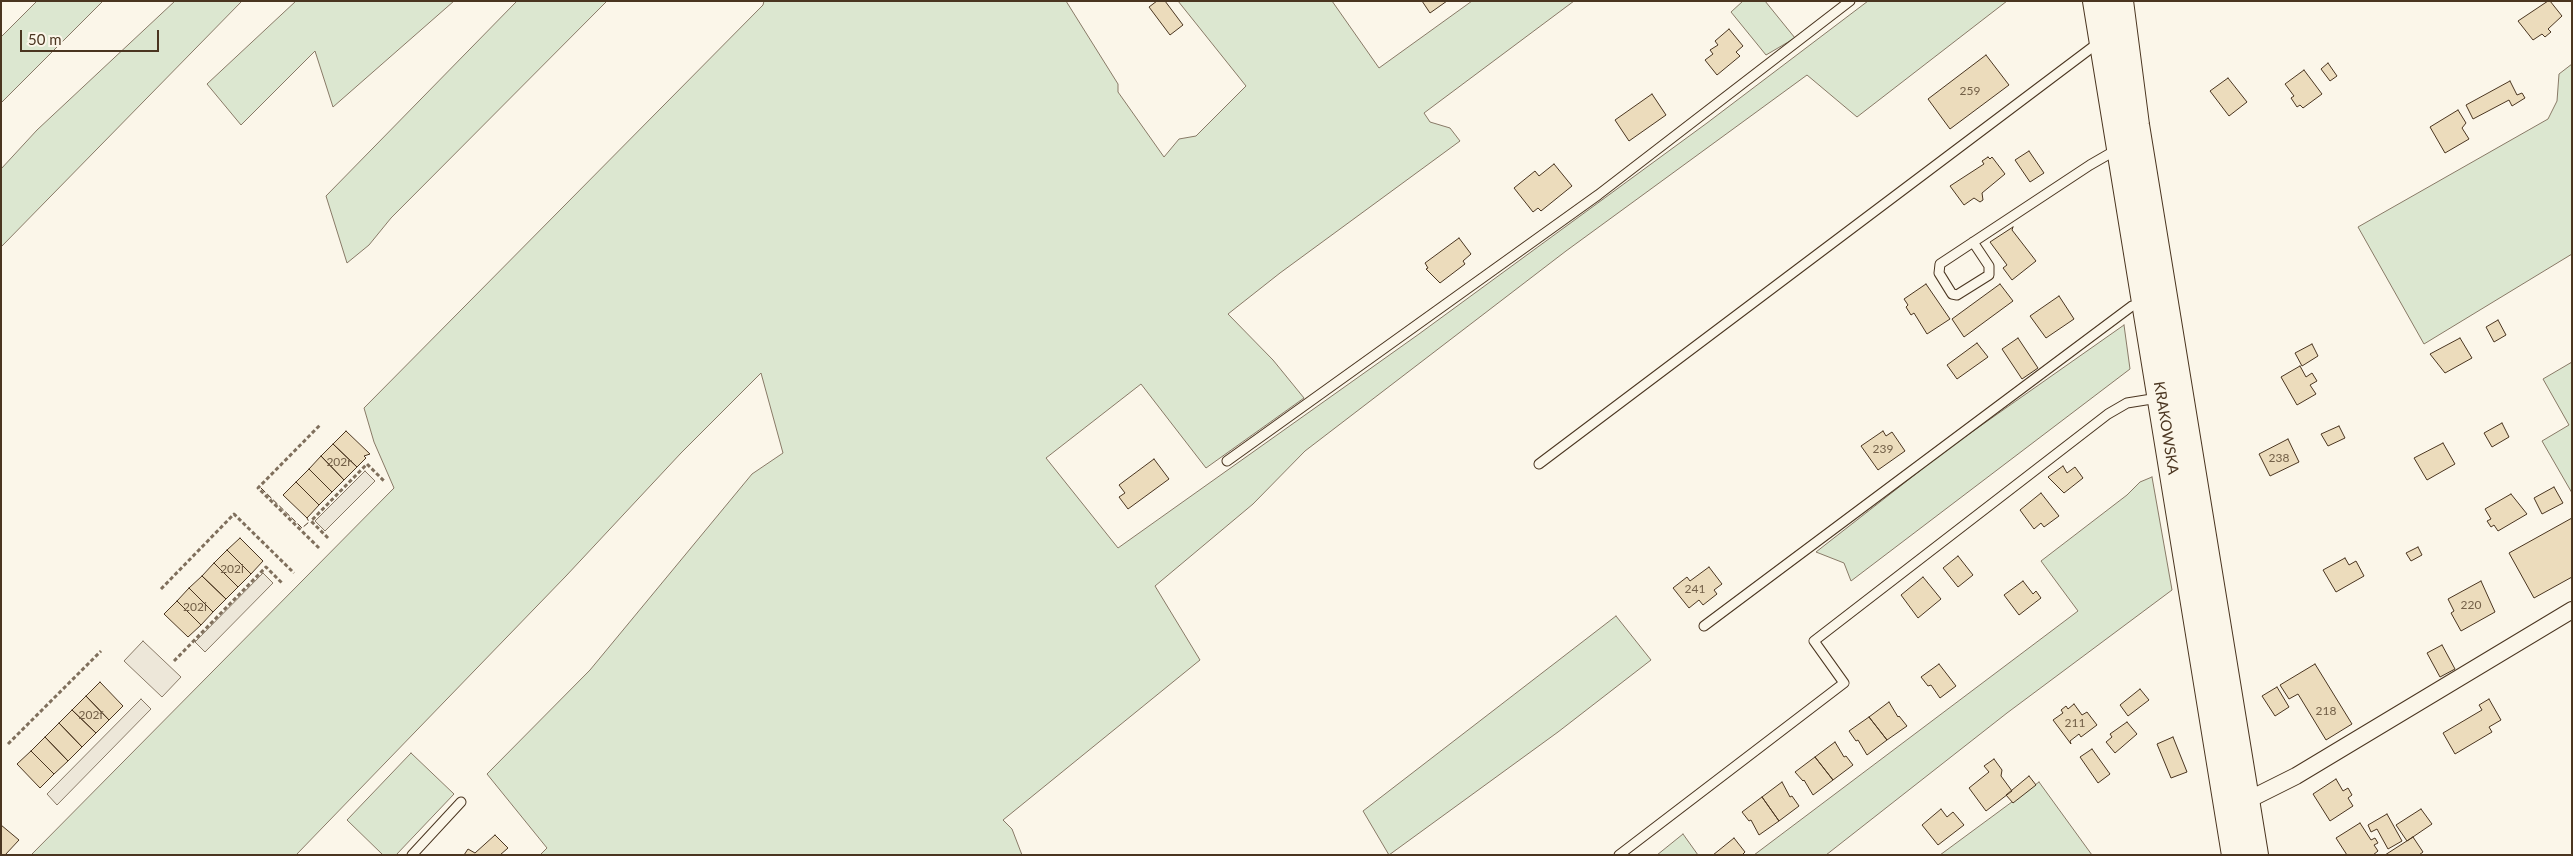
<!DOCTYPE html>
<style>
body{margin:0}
#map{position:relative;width:2573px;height:856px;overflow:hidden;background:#fbf6e9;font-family:Lato,sans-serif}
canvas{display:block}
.frame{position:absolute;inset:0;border:2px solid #4a3520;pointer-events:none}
.scale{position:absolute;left:20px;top:30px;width:139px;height:22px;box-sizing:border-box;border:2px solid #4a3520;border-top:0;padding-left:6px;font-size:15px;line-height:18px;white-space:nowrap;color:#4a3520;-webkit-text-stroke:4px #fbf6e9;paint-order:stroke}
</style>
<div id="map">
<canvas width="2573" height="856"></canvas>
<div class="frame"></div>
<div class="scale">50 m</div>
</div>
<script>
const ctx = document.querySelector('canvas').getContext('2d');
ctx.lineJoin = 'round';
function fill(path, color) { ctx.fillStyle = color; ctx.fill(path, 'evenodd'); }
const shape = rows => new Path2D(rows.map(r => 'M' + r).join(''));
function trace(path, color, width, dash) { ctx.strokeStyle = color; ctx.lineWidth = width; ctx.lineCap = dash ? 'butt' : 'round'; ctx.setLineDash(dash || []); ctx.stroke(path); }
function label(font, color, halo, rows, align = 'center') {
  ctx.font = font + ' Lato,sans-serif'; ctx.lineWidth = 4; ctx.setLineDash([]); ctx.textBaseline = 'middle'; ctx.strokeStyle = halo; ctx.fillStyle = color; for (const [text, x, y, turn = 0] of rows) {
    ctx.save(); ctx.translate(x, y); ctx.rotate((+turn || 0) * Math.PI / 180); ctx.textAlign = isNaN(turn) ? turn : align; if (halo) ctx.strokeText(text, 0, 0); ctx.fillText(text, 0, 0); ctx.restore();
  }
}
const green = shape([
 [37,1,103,1,1,103,1,37,37,1],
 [175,1,242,1,1,247,1,169,37,130,175,1],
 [296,1,454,1,333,107,315,51,241,125,207,84,296,1],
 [517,1,607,1,391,218,369,245,347,263,326,196,517,1],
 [764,1,1066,1,1118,84,1118,92,1164,157,1179,139,1196,136,1246,86,1178,1,1332,1,1379,68,1472,1,1574,1,1424,113,1430,122,1450,128,1460,141,1280,273,1228,314,1273,360,1304,398,1206,468,1141,384,1046,458,1118,548,1419,334,1707,123,1868,1,2007,1,1857,117,1807,75,1566,251,1305,451,1253,504,1155,586,1200,660,1003,820,1012,829,1022,855,540,855,547,848,487,774,590,670,752,474,783,453,761,373,681,453,566,576,296,855,31,855,394,488,374,442,364,408,763,5,764,1],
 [1743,1,1765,1,1795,38,1766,55,1731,12,1743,1],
 [2572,64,2572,254,2424,344,2358,227,2548,119,2557,101,2559,74,2572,64],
 [2124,325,2130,369,1851,581,1844,563,1816,552,1949,448,2124,325],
 [2572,362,2572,493,2542,441,2569,425,2543,379,2572,362],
 [2152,477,2172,590,2007,713,1826,855,1754,855,2078,611,2041,561,2127,495,2140,482,2152,477],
 [1616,616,1651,660,1558,732,1389,855,1363,811,1616,616],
 [411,753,454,794,396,855,383,855,347,820,411,753],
 [2039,782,2092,855,1940,855,2039,782],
 [1683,834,1698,855,1657,855,1683,834]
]);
const parking = shape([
 [365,471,375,481,325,531,315,521,365,471],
 [263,573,273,583,205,652,195,642,263,573],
 [143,641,181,677,162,697,124,661,143,641],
 [141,699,151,709,57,805,47,794,141,699]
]);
const building = shape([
 [1157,1,1165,1,1183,25,1170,35,1149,7,1157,1],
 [1422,1,1447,1,1430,13,1422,1],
 [2548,1,2550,1,2562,16,2548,29,2551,32,2545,37,2542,34,2533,40,2518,21,2548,1],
 [1729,29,1743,46,1736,52,1740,56,1717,75,1705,60,1713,54,1710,50,1718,45,1715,41,1729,29],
 [1986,55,2009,85,1950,129,1928,99,1986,55],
 [2328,63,2337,76,2330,81,2321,69,2328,63],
 [2304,70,2322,94,2303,108,2300,105,2297,107,2291,98,2294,96,2285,84,2304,70],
 [2228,78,2247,102,2229,116,2210,91,2228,78],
 [2510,81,2517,95,2522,93,2525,98,2512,106,2509,100,2473,119,2466,105,2510,81],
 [1652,94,1666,115,1629,141,1615,120,1652,94],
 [2458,110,2466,123,2462,128,2469,139,2445,153,2430,127,2458,110],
 [2029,151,2044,173,2030,182,2015,160,2029,151],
 [1988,157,1990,159,1992,157,2005,174,1982,193,1983,200,1980,202,1974,198,1964,205,1950,186,1984,164,1982,161,1988,157],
 [1554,164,1572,186,1541,211,1538,208,1533,212,1514,188,1535,171,1539,176,1554,164],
 [2013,227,2012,230,2036,261,2012,280,2003,268,2007,265,1990,242,2013,227],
 [1459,238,1471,254,1463,261,1465,264,1440,283,1426,269,1428,268,1425,263,1459,238],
 [1926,284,1950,319,1927,334,1914,313,1911,315,1906,307,1908,305,1904,299,1926,284],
 [2000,284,2013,301,1964,337,1952,319,2000,284],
 [2059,296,2074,319,2046,338,2030,316,2059,296],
 [2498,320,2506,335,2494,342,2486,327,2498,320],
 [2018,338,2038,368,2022,379,2002,349,2018,338],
 [2460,338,2472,358,2445,373,2430,354,2460,338],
 [1977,343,1988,357,1957,379,1947,365,1977,343],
 [2312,344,2318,356,2302,366,2295,353,2312,344],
 [2300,366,2306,377,2312,373,2317,381,2310,385,2316,394,2297,405,2281,377,2300,366],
 [2502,423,2509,437,2492,447,2484,433,2502,423],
 [2339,426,2345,438,2328,446,2321,434,2339,426],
 [346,431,370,454,364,456,366,458,357,467,333,444,346,431],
 [1883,431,1886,436,1892,432,1905,451,1878,470,1861,446,1883,431],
 [2288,439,2299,462,2270,476,2259,454,2288,439],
 [2443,443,2455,464,2427,480,2414,458,2443,443],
 [333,444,357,467,344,480,321,456,333,444],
 [321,456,344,480,332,492,309,469,321,456],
 [1154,459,1169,479,1128,509,1119,497,1125,493,1119,485,1154,459],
 [2063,466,2067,473,2075,467,2083,478,2064,493,2048,477,2063,466],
 [309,469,332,492,319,505,296,482,309,469],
 [296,482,319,505,307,518,283,495,296,482],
 [2554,487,2563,503,2542,514,2534,498,2554,487],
 [2041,493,2059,516,2044,527,2041,523,2034,529,2020,510,2041,493],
 [2511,494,2527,514,2498,531,2494,525,2491,527,2487,521,2491,519,2485,509,2511,494],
 [2572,518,2572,577,2534,598,2509,553,2572,518],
 [240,538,263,561,251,574,227,550,240,538],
 [2418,547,2422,555,2411,561,2406,553,2418,547],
 [227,550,251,574,238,587,214,563,227,550],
 [1958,556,1973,575,1958,587,1943,568,1958,556],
 [2345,558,2349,565,2356,561,2364,576,2336,592,2323,570,2345,558],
 [214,563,238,587,226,599,202,576,214,563],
 [1709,567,1722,584,1714,590,1717,594,1703,605,1699,600,1689,608,1673,588,1687,577,1690,581,1709,567],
 [202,576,226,599,213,612,189,588,202,576],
 [1923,577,1941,599,1918,618,1901,595,1923,577],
 [2023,581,2033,594,2036,591,2041,598,2019,615,2004,595,2023,581],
 [2481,581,2495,612,2461,631,2451,613,2454,611,2448,599,2481,581],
 [189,588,213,612,201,625,177,601,189,588],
 [177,601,201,625,188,637,164,614,177,601],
 [2442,645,2455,669,2440,677,2427,653,2442,645],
 [1939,664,1956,686,1940,698,1931,685,1928,686,1921,677,1939,664],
 [2315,664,2352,724,2326,740,2298,694,2289,699,2280,685,2315,664],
 [100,682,123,706,109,720,86,696,100,682],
 [2277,687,2289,707,2275,716,2262,696,2277,687],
 [2140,689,2149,700,2128,716,2120,705,2140,689],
 [86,696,109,720,96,733,72,710,86,696],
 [2489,699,2501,720,2489,727,2492,732,2455,754,2443,733,2482,710,2479,705,2489,699],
 [1889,702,1898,717,1899,716,1907,726,1887,740,1869,717,1889,702],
 [2074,704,2082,715,2087,712,2097,725,2081,737,2079,734,2070,741,2071,744,2053,720,2063,713,2061,710,2066,706,2068,709,2074,704],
 [72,710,96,733,82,747,59,723,72,710],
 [1869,717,1887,740,1867,755,1858,740,1856,741,1849,731,1869,717],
 [2127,722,2137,734,2115,753,2106,742,2112,737,2110,734,2127,722],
 [59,723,82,747,68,761,45,737,59,723],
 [45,737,68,761,54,774,31,751,45,737],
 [2173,737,2187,772,2171,778,2157,744,2173,737],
 [1835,742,1844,757,1846,756,1853,765,1833,780,1815,757,1835,742],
 [2092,749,2110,774,2098,783,2080,757,2092,749],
 [31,751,54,774,40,788,17,764,31,751],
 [1815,757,1833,780,1813,795,1804,780,1803,781,1795,772,1815,757],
 [1994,759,2002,770,2001,776,2012,791,1986,811,1969,788,1989,772,1984,766,1994,759],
 [2029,776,2036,785,2013,803,2006,795,2029,776],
 [2336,779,2343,791,2348,788,2352,795,2348,798,2353,806,2330,821,2313,794,2336,779],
 [1782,782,1790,797,1792,796,1799,806,1779,821,1762,797,1782,782],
 [1762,797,1779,821,1759,835,1751,820,1749,821,1742,812,1762,797],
 [1941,809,1947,817,1953,812,1964,825,1938,845,1922,825,1941,809],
 [2421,809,2432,824,2407,841,2396,825,2421,809],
 [2387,814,2402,841,2388,849,2377,829,2371,832,2368,825,2387,814],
 [2360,823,2371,840,2375,838,2378,843,2374,845,2378,851,2373,855,2347,855,2336,838,2360,823],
 [1,825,19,840,5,855,1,855,1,825],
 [495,835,508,848,500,855,464,855,468,849,475,853,495,835],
 [2413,837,2423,852,2419,855,2385,855,2413,837],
 [1734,838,1745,852,1742,855,1713,855,1734,838]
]);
const path = shape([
 [328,538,311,521,367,464,384,481],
 [319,548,258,488,321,424],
 [161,589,234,514,294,573],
 [174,661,266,567,283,584],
 [8,744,101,651]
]);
const service = shape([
 [1973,242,1989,266,1989,275,1957,295,1952,294,1939,273,1940,264,2090,165,2116,150],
 [1227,461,1598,195,1850,1],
 [1539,464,2098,43],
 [1704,626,2132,306,2143,303],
 [412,855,461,802],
 [1619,855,1844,683,1814,641,2108,414,2127,403,2158,398]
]);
const minor = shape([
 [2246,801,2296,776,2572,610]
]);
const primary = shape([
 [2096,1,2235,855],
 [2120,1,2136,125,2255,855]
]);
const fence = shape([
 [261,488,302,528,309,522,307,518]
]);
const numberNames = [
 ["259",1970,91],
 ["239",1883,449],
 ["238",2279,458],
 ["202r",339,462],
 ["202l",232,569],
 ["241",1695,589],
 ["220",2471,605],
 ["202i",195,607],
 ["218",2326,711],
 ["202f",91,715],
 ["211",2075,723]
];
const streetNames = [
 ["KRAKOWSKA",2166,428,81]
];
fill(green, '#dce7d0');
trace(green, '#887966', 1);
fill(parking, '#ede7d9');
trace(parking, '#887966', 1);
fill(building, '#ecdcbc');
trace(building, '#4a3520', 1);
trace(service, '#4a3520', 11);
trace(minor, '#4a3520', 18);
trace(primary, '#4a3520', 28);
trace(path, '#7f6f5c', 3, [4, 2.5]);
trace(service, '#fbf6e9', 9);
trace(minor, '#fbf6e9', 16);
trace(primary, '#fbf6e9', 26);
trace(fence, '#4a3520', 1, [6, 2.5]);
label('12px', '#725f47', null, numberNames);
label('15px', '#4a3520', '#fbf6e9', streetNames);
</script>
